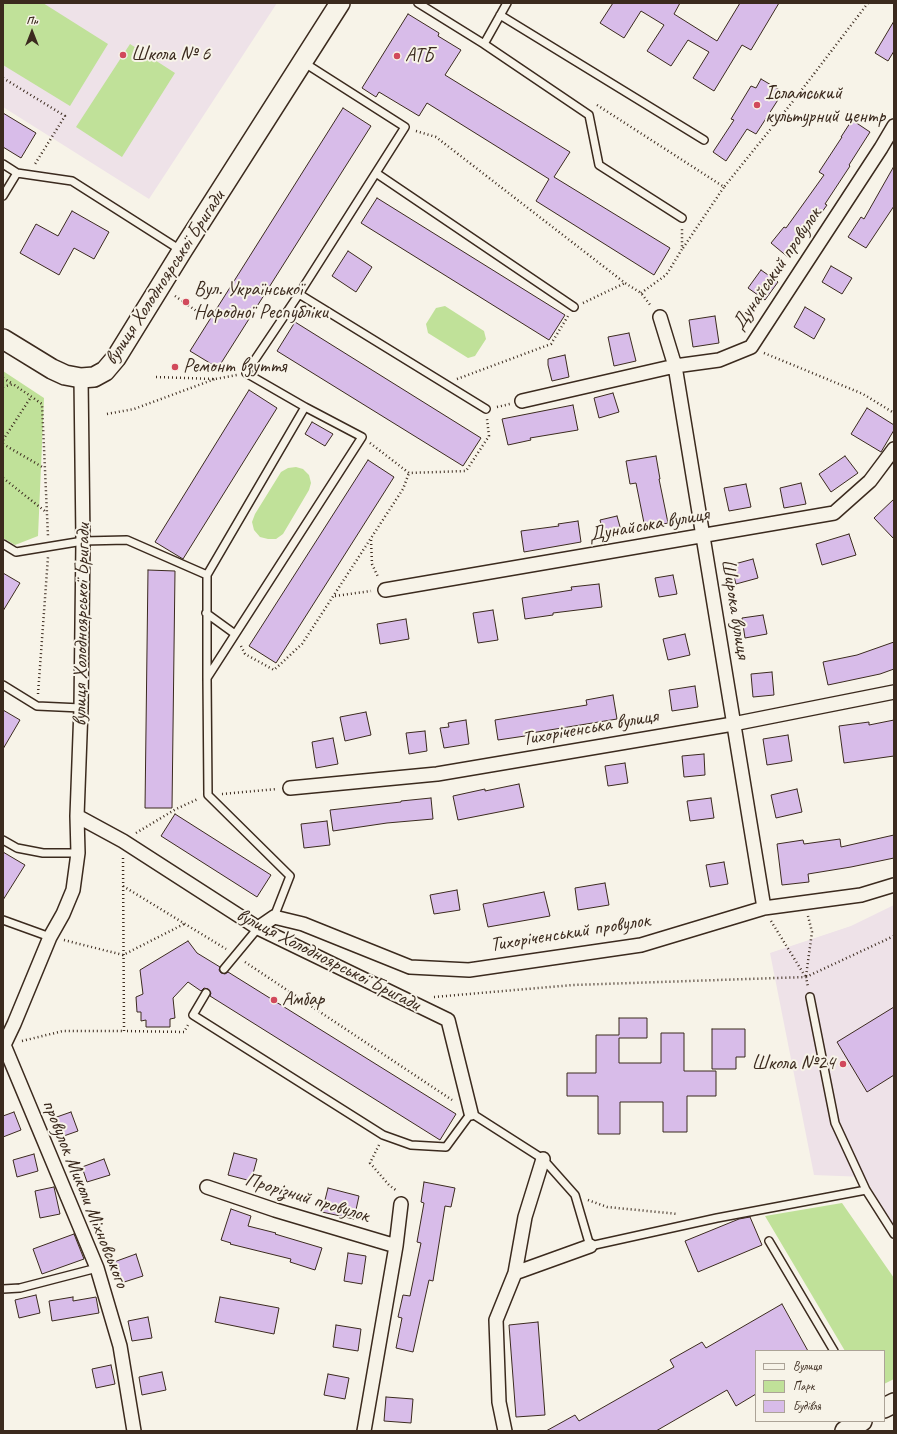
<!DOCTYPE html>
<meta charset="utf-8">
<style>
body{margin:0}
#map{position:relative;width:897px;height:1434px;overflow:hidden;background:#f7f3e8;font-family:Caveat,sans-serif}
canvas{display:block}
.frame{position:absolute;inset:0;border:4px solid #3b2a1e;pointer-events:none}
.legend{position:absolute;left:755px;top:1350px;width:130px;height:72px;box-sizing:border-box;background:#f7f3e8;border:1px solid #aca397;margin:0;padding:5px 7px;list-style:none;font-size:12px;color:#3b2a1e}
.legend li{display:flex;align-items:center;gap:8px;height:20px}
.legend b{width:20px;border:1px solid #aca397}
.north{position:absolute;left:12px;top:12px;width:40px;height:40px;-webkit-text-stroke:3px #f7f3e8;paint-order:stroke;rotate:0deg;font-size:11px;font-weight:700;line-height:16px;text-align:center;color:#3b2a1e}
.north::after{content:'';display:block;margin:auto;width:14px;height:18px;background:#3b2a1e;clip-path:polygon(50% 0,100% 100%,50% 72%,0 100%)}
</style>
<div id="map">
<canvas width="897" height="1434"></canvas>
<div class="frame"></div>
<ul class="legend">
<li><b style="height:5px;background:#f7f3e8"></b>Вулиця</li>
<li><b style="height:11px;background:#c0e199"></b>Парк</li>
<li><b style="height:11px;background:#d8bce9"></b>Будівля</li>
</ul>
<div class="north">Пн</div>
</div>
<script>
const ctx = document.querySelector('canvas').getContext('2d');
ctx.lineJoin = 'round';
function fill(path, color) { ctx.fillStyle = color; ctx.fill(path, 'evenodd'); }
const shape = rows => new Path2D(rows.map(r => 'M' + r).join(''));
function trace(path, color, width, dash) { ctx.strokeStyle = color; ctx.lineWidth = width; ctx.lineCap = dash ? 'butt' : 'round'; ctx.setLineDash(dash || []); ctx.stroke(path); }
function label(font, color, halo, rows, align = 'center') {
  ctx.font = font + ' Caveat,sans-serif'; ctx.lineWidth = 4; ctx.setLineDash([]); ctx.textBaseline = 'middle'; ctx.strokeStyle = halo; ctx.fillStyle = color; for (const [text, x, y, turn = 0] of rows) {
    ctx.save(); ctx.translate(x, y); ctx.rotate((+turn || 0) * Math.PI / 180); ctx.textAlign = isNaN(turn) ? turn : align; if (halo) ctx.strokeText(text, 0, 0); ctx.fillText(text, 0, 0); ctx.restore();
  }
}
const built = shape([
 [3,3,277,3,149,199,3,107],
 [894,905,894,1225,892,1226,865,1177,814,1175,770,953,851,926]
]);
const green = shape([
 [3,3,43,3,108,44,70,106,3,65],
 [130,44,175,73,122,157,76,127],
 [445,306,484,331,486,339,475,356,468,358,428,333,426,324,436,308],
 [3,371,44,398,38,536,15,545,3,538],
 [288,468,296,467,303,469,309,475,311,483,309,490,283,534,276,539,268,539,260,537,254,530,252,522,255,514,281,472],
 [842,1203,894,1278,894,1379,884,1384,884,1351,845,1351,765,1216]
]);
const building = shape([
 [613,3,680,3,674,14,717,41,740,3,779,3,751,50,742,45,714,91,693,78,709,52,688,40,671,66,647,51,664,25,641,11,624,38,600,23,613,3],
 [408,14,439,33,438,36,461,50,445,75,570,152,554,177,670,248,654,275,536,201,549,179,427,103,419,116,379,92,376,97,362,88,408,14],
 [894,21,894,51,888,61,875,53,894,21],
 [761,79,783,92,756,134,747,129,726,161,713,152,734,120,731,119,751,86,756,88,761,79],
 [343,108,371,126,218,368,190,351,343,108],
 [3,113,36,133,21,158,3,147,3,113],
 [852,120,870,132,849,165,850,166,825,204,827,205,789,258,771,243,784,227,786,228,824,175,819,172,842,137,841,137,852,120],
 [894,166,894,206,866,248,848,237,861,217,864,219,894,166],
 [377,198,565,315,549,340,361,223,377,198],
 [72,211,109,232,94,259,74,248,59,275,20,253,36,224,58,236,72,211],
 [348,251,372,267,356,292,332,276,348,251],
 [831,266,852,278,842,294,822,282,831,266],
 [761,270,778,282,765,300,748,288,761,270],
 [805,307,825,319,814,339,794,327,805,307],
 [715,316,719,343,693,347,689,320,715,316],
 [295,322,481,438,463,466,277,351,295,322],
 [629,333,636,361,614,366,608,337,629,333],
 [565,355,569,377,552,381,548,365,548,359,565,355],
 [249,390,277,408,183,559,155,542,249,390],
 [613,393,619,412,599,418,594,398,613,393],
 [573,405,578,430,530,438,531,440,508,445,502,419,573,405],
 [867,408,894,425,894,430,881,452,851,434,867,408],
 [312,422,333,434,325,446,305,434,312,422],
 [656,456,660,479,659,479,668,523,645,528,636,483,630,484,626,461,656,456],
 [845,456,858,473,831,492,819,474,845,456],
 [368,460,394,477,276,663,249,646,368,460],
 [801,483,806,504,784,508,780,488,801,483],
 [746,484,751,507,729,511,724,488,746,484],
 [894,499,894,539,874,518,894,499],
 [617,516,622,534,605,539,600,520,617,516],
 [578,521,581,542,524,552,521,531,559,526,558,524,578,521],
 [849,534,856,555,822,565,816,544,849,534],
 [753,559,758,578,736,584,731,565,753,559],
 [148,570,175,571,172,808,145,808,148,570],
 [3,573,20,583,3,611,3,573],
 [673,575,677,594,659,597,655,578,673,575],
 [599,584,602,607,553,613,553,615,525,619,522,598,572,590,571,587,599,584],
 [493,610,498,640,478,643,473,613,493,610],
 [763,615,767,634,745,638,742,618,763,615],
 [406,619,409,639,380,644,377,624,406,619],
 [685,634,690,655,668,660,663,639,685,634],
 [894,642,894,669,880,674,828,685,823,662,857,655,894,642],
 [772,672,774,695,753,697,751,674,772,672],
 [695,686,698,707,672,711,669,690,695,686],
 [613,695,617,719,525,734,525,736,498,740,495,720,587,705,586,700,613,695],
 [3,710,20,720,3,749,3,710],
 [366,712,371,735,345,741,340,717,366,712],
 [466,720,469,744,444,748,440,728,449,727,448,723,466,720],
 [894,720,894,756,844,763,839,726,869,722,869,725,894,720],
 [425,731,427,751,409,754,406,733,425,731],
 [788,735,792,761,767,765,763,739,788,735],
 [333,738,338,764,316,768,312,742,333,738],
 [704,754,705,775,684,777,682,756,704,754],
 [625,763,628,783,608,786,605,766,625,763],
 [519,784,524,807,458,820,453,796,485,789,485,791,519,784],
 [797,789,802,812,776,818,771,795,797,789],
 [431,798,433,819,387,823,333,831,330,810,401,802,401,801,431,798],
 [711,798,714,818,690,821,687,801,711,798],
 [175,814,271,875,257,897,161,836,175,814],
 [327,821,330,845,304,848,301,824,327,821],
 [894,835,894,858,851,867,808,874,809,882,782,885,777,844,803,840,804,844,840,839,841,847,894,835],
 [3,852,25,865,3,900,3,852],
 [724,862,728,884,710,887,706,865,724,862],
 [605,883,609,905,578,910,575,888,605,883],
 [457,890,460,910,434,914,430,895,457,890],
 [544,892,550,916,488,927,483,904,544,892],
 [188,941,197,953,220,967,219,970,221,973,225,974,228,972,456,1114,440,1140,210,996,211,993,208,989,204,988,201,991,188,982,173,998,175,1018,170,1019,170,1027,146,1027,146,1020,141,1021,141,1012,137,1012,136,997,143,994,140,970,188,941],
 [894,1007,894,1075,867,1092,837,1042,894,1007],
 [619,1018,647,1018,647,1038,619,1038,619,1063,661,1063,661,1033,684,1033,684,1071,716,1071,716,1096,687,1096,687,1132,663,1132,663,1102,620,1102,620,1134,598,1134,598,1096,567,1096,567,1073,596,1073,596,1035,619,1035,619,1018],
 [712,1029,745,1029,745,1057,736,1057,736,1069,712,1069,712,1029],
 [14,1112,21,1130,3,1137,3,1116,14,1112],
 [71,1112,78,1131,58,1138,51,1119,71,1112],
 [234,1153,257,1159,251,1181,228,1175,234,1153],
 [34,1154,38,1171,17,1177,13,1160,34,1154],
 [104,1159,110,1175,87,1182,82,1167,104,1159],
 [424,1182,455,1188,451,1207,445,1206,433,1281,429,1280,413,1352,396,1348,402,1318,398,1317,403,1295,410,1296,421,1243,417,1242,424,1203,421,1202,424,1182],
 [54,1187,60,1214,40,1218,35,1191,54,1187],
 [328,1188,359,1196,354,1219,322,1212,328,1188],
 [231,1209,251,1216,248,1226,276,1233,275,1234,322,1248,315,1270,290,1262,291,1259,230,1244,231,1243,221,1240,231,1209],
 [750,1217,762,1245,698,1272,685,1241,739,1219,750,1217],
 [74,1234,84,1259,42,1274,33,1249,74,1234],
 [348,1253,366,1256,362,1284,344,1281,348,1253],
 [136,1254,143,1276,121,1283,114,1262,136,1254],
 [36,1295,40,1313,19,1318,15,1300,36,1295],
 [73,1297,73,1301,96,1297,99,1313,52,1321,49,1301,73,1297],
 [220,1297,279,1308,274,1334,215,1322,220,1297],
 [782,1304,808,1351,756,1351,756,1394,736,1406,727,1390,656,1431,546,1431,575,1415,579,1421,674,1367,670,1360,702,1342,706,1348,782,1304],
 [148,1317,152,1338,132,1341,128,1321,148,1317],
 [538,1322,545,1415,516,1417,509,1325,538,1322],
 [336,1325,361,1329,358,1351,333,1347,336,1325],
 [111,1365,115,1384,96,1388,92,1369,111,1365],
 [162,1372,166,1390,142,1395,139,1377,162,1372],
 [328,1374,349,1378,345,1399,324,1395,328,1374],
 [386,1397,413,1399,411,1423,384,1421,386,1397]
]);
const path = shape([
 [3,78,65,116,35,164],
 [597,105,724,187,794,100,868,3],
 [416,131,436,137,625,283,641,293,651,306],
 [683,248,724,187],
 [641,293,666,275,670,269,682,249,682,228],
 [175,296,198,312],
 [583,303,625,283],
 [764,353,863,394,894,413],
 [156,377,215,379,237,375],
 [3,378,13,384],
 [457,379,551,344,568,316],
 [3,387,13,384,42,404,48,536],
 [497,407,510,404],
 [107,414,134,409,215,379],
 [3,440,31,397],
 [370,443,409,473,466,471,489,436,487,419],
 [3,444,44,468],
 [3,478,46,512],
 [371,540,372,564,378,577],
 [335,596,371,591],
 [241,646,245,654,274,670,302,644,403,489,409,473],
 [38,694,48,557],
 [222,794,277,789],
 [136,833,176,809,198,799],
 [123,858,124,1031,184,1032,188,1025],
 [123,886,226,949],
 [771,921,805,976],
 [64,940,123,955,184,924],
 [245,962,452,1100],
 [806,976,812,932,808,916],
 [806,977,894,936],
 [434,997,573,985,806,977,808,987],
 [22,1041,63,1031,124,1031],
 [379,1145,370,1163,389,1185,397,1191],
 [588,1200,607,1207,678,1214]
]);
const lane = shape([
 [418,3,484,44,507,3],
 [500,15,704,140],
 [484,44,589,115,599,165,682,218],
 [3,164,17,173,72,181,182,251],
 [376,173,574,307],
 [3,196,17,173],
 [299,294,486,409],
 [3,544,16,552,83,541,127,540,207,575,305,407],
 [207,575,207,678],
 [206,613,235,634],
 [3,685,37,706,81,708],
 [3,840,17,848,43,853,78,853],
 [274,917,290,876,208,795,207,678,362,437,305,407,246,373,299,294,405,127,303,62],
 [3,920,50,937],
 [224,969,258,928],
 [206,993,193,1015,383,1135,411,1145,446,1147,471,1113,543,1159,575,1195,590,1246,717,1218,866,1190],
 [810,997,835,1123,866,1190,894,1234],
 [769,1241,834,1351],
 [3,1289,20,1288,97,1268]
]);
const street = shape([
 [660,317,675,366,764,908],
 [522,401,675,366,719,360,751,347,881,148,894,126],
 [385,590,834,513,870,481,894,449],
 [290,788,437,774,733,724,894,692],
 [77,816,123,841,258,928,448,1020,471,1113],
 [258,928,274,917,303,924,410,967,469,970,641,945,764,908,861,895,894,885],
 [4,1045,14,1024,50,937,63,914,73,890,78,853,77,816,81,708,83,541,81,378],
 [4,1045,97,1268,120,1346,134,1431],
 [207,1187,275,1210,396,1246],
 [515,1273,590,1246],
 [364,1431,396,1246,401,1204],
 [505,1431,499,1402,496,1320,515,1273,525,1217,543,1159]
]);
const secondary = shape([
 [3,339,52,369,65,375,81,378,94,377,105,371,116,358,182,251,340,3],
 [884,1408,894,1403],
 [845,1431,862,1421]
]);
const markers = [
 [123,55,4,"#d1495b"],
 [397,56,4,"#d1495b"],
 [757,105,4,"#d1495b"],
 [186,302,4,"#d1495b"],
 [175,367,4,"#d1495b"],
 [274,1000,4,"#d1495b"],
 [843,1064,4,"#d1495b"]
];
const poiNames = [
 ["Школа № 6",131,55],
 ["АТБ",405,56],
 ["Ісламський",765,94],
 ["культурний центр",765,117],
 ["Вул. Української",194,290],
 ["Народної Республіки",194,313],
 ["Ремонт взуття",183,367],
 ["Амбар",282,1000],
 ["Школа №24",835,1064,"right"]
];
const streetNames = [
 ["Дунайський провулок",777,269,-56],
 ["вулиця Холодноярської Бригади",165,278,-57],
 ["Дунайська вулиця",649,525,-10],
 ["Широка вулиця",735,609,81],
 ["вулиця Холодноярської Бригади",82,625,-89],
 ["Тихоріченська вулиця",590,728,-10],
 ["Тихоріченський провулок",570,933,-9],
 ["вулиця Холодноярської Бригади",328,960,27],
 ["провулок Миколи Міхновського",85,1194,68],
 ["Прорізний провулок",307,1198,17]
];
fill(built, '#eee2e8');
fill(green, '#c0e199');
fill(building, '#d8bce9');
trace(building, '#3b2a1e', 1);
trace(lane, '#3b2a1e', 10);
trace(street, '#3b2a1e', 16);
trace(secondary, '#3b2a1e', 22);
trace(path, '#3b2a1e', 2.5, [1, 3]);
trace(lane, '#f7f3e8', 7);
trace(street, '#f7f3e8', 13);
trace(secondary, '#f7f3e8', 19);
for (const [x, y, r, color] of markers) { const dot = new Path2D(); dot.arc(x, y, r, 0, 2 * Math.PI); ctx.fillStyle = color; ctx.fill(dot); trace(dot, '#f7f3e8', 1.5); }
label('20px', '#3b2a1e', '#f7f3e8', poiNames, 'left');
label('20px', '#3b2a1e', '#f7f3e8', streetNames);
</script>
